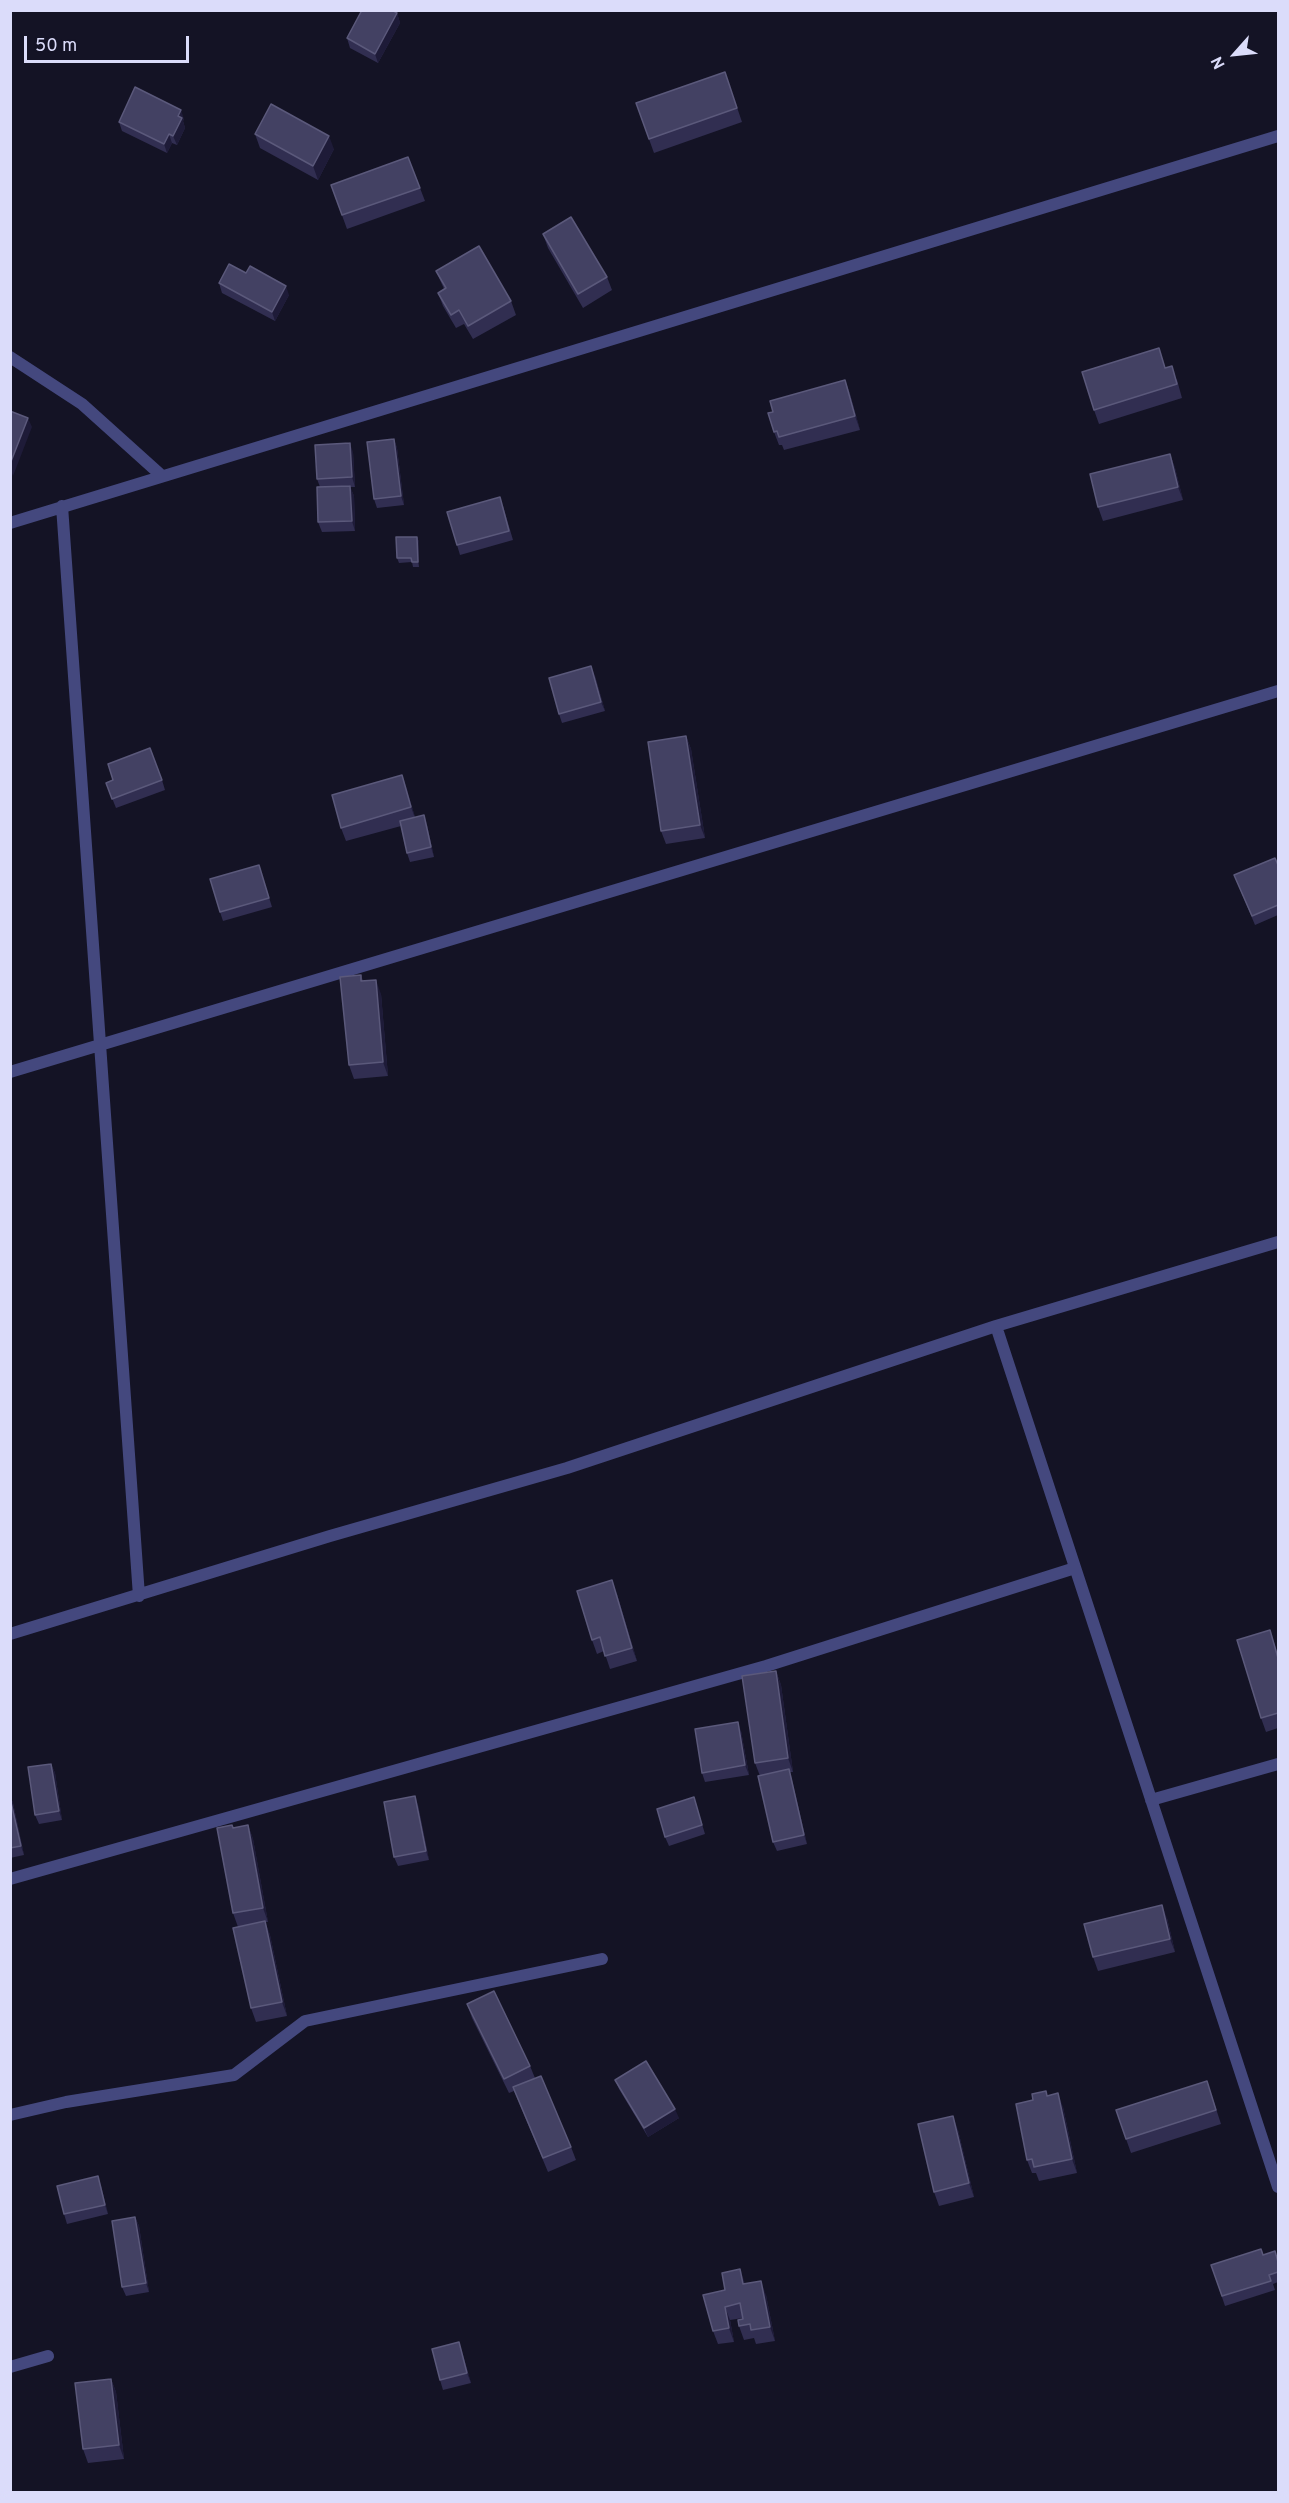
<!DOCTYPE html>
<style>
body{margin:0}
#map{position:relative;width:1289px;height:2503px;overflow:hidden;background:#141325;font-family:Overpass,sans-serif}
canvas{display:block}
.frame{position:absolute;inset:0;border:12px solid #dbdcfa;pointer-events:none}
.north{position:absolute;left:1205px;top:24px;width:60px;height:60px;-webkit-text-stroke:4px #141325;paint-order:stroke;rotate:243deg;font-size:16px;font-weight:700;line-height:24px;text-align:center;color:#dbdcfa}
.north::after{content:'';display:block;margin:auto;width:21px;height:27px;background:#dbdcfa;clip-path:polygon(50% 0,100% 100%,50% 72%,0 100%)}
.scale{position:absolute;left:24px;top:36px;width:165px;height:27px;box-sizing:border-box;border:3px solid #dbdcfa;border-top:0;padding-left:8px;font-size:18px;line-height:21px;white-space:nowrap;color:#dbdcfa;-webkit-text-stroke:4px #141325;paint-order:stroke}
</style>
<div id="map">
<canvas width="1289" height="2503"></canvas>
<div class="frame"></div>
<div class="north">N</div>
<div class="scale">50 m</div>
</div>
<script>
const ctx = document.querySelector('canvas').getContext('2d');
ctx.lineJoin = 'round';
const shape = rows => new Path2D(rows.map(r => 'M' + r).join(''));
function trace(path, color, width, dash) { ctx.strokeStyle = color; ctx.lineWidth = width; ctx.lineCap = dash ? 'butt' : 'round'; ctx.setLineDash(dash || []); ctx.stroke(path); }
function fill(path, color) { ctx.fillStyle = color; ctx.fill(path, 'evenodd'); }
const street = shape([
 [10,357,82,404,162,476],
 [62,506,139,1596],
 [10,523,1278,136],
 [10,1072,1278,691],
 [996,1326,1278,2187],
 [10,1634,330,1536,567,1468,996,1326,1278,1242],
 [1151,1800,1278,1764],
 [10,1879,766,1666,1075,1568],
 [10,2115,66,2102,234,2075,305,2021,602,1959],
 [10,2367,48,2356]
]);
const wall = shape([
 [397,13,400,23,378,63,350,48,347,38],
 [725,72,742,122,654,153,636,103],
 [184,119,183,121,185,128,177,145,172,143,167,153,122,131,119,122],
 [255,134,334,149,318,180,260,148],
 [408,157,425,201,347,229,331,185],
 [543,234,607,277,612,290,583,308,548,248],
 [436,271,511,301,516,315,473,339,464,324,456,328,443,306,438,293,444,289],
 [219,283,289,295,275,321,222,293],
 [1166,368,1177,380,1182,398,1099,424,1094,410],
 [845,380,850,394,860,430,784,450,782,445,779,445,774,432,773,412],
 [394,439,397,448,404,505,377,508,374,499],
 [353,452,355,487,350,487,354,496,355,531,322,532,318,522,320,487,317,479],
 [1170,454,1175,468,1183,500,1103,521,1098,507],
 [503,506,513,540,460,555,457,545],
 [417,537,419,542,419,567,413,567,412,562,399,563,397,558],
 [595,676,605,711,562,723,559,714],
 [686,736,691,749,705,838,666,844,661,831],
 [402,775,415,817,427,825,434,857,410,862,407,853,401,826,346,841,341,828],
 [162,780,165,790,116,808,106,783],
 [259,865,272,907,223,921,220,912],
 [1278,865,1278,915,1255,925,1234,875],
 [361,975,363,981,381,994,388,1076,354,1079,349,1065],
 [617,1594,637,1661,610,1669,604,1651,597,1654,592,1640],
 [1270,1630,1278,1655,1278,1728,1266,1732,1261,1718],
 [776,1671,781,1685,793,1772,790,1772,807,1844,777,1851,773,1842,760,1776,755,1763],
 [741,1731,749,1775,705,1782,702,1773],
 [51,1764,55,1773,62,1820,39,1824,35,1815],
 [10,1796,13,1803,24,1855,10,1858],
 [694,1797,705,1834,669,1846,665,1837],
 [418,1805,429,1860,398,1866,394,1857],
 [248,1825,253,1839,268,1922,265,1922,270,1935,287,2016,256,2022,251,2008,238,1927,233,1913,233,1828],
 [1167,1918,1175,1952,1098,1971,1093,1957],
 [467,2004,530,2066,535,2078,571,2147,576,2160,548,2172,514,2091,509,2093,472,2018],
 [615,2080,679,2118,648,2137,619,2089],
 [1207,2081,1221,2124,1131,2153,1126,2139],
 [1047,2096,1063,2107,1077,2173,1039,2181,1036,2173,1032,2173,1027,2160,1033,2100],
 [958,2130,974,2197,939,2206,934,2192],
 [101,2186,108,2214,67,2224,64,2214],
 [135,2217,139,2226,149,2292,126,2296,122,2287],
 [1263,2254,1278,2260,1278,2282,1273,2284,1275,2290,1225,2306,1211,2265],
 [745,2284,766,2295,775,2341,756,2344,754,2338,744,2340,739,2326,743,2318,730,2320,734,2342,718,2344,713,2331,725,2290],
 [459,2342,471,2383,443,2390,440,2380],
 [111,2379,116,2392,124,2459,88,2463,83,2449]
]);
const shadedWall = shape([
 [397,13,400,23,378,63,375,54],
 [181,110,184,119,183,121,185,128,177,145,173,136,178,116],
 [169,134,172,143,167,153,164,144],
 [329,136,334,149,318,180,313,166],
 [286,286,289,295,275,321,272,312],
 [845,380,850,394,860,430,855,416],
 [28,418,32,427,13,476,10,468,10,464],
 [394,439,397,448,404,505,401,496],
 [350,443,353,452,355,487,352,477],
 [1170,454,1175,468,1183,500,1178,487],
 [350,486,354,496,355,531,352,521],
 [417,537,419,542,419,567,418,562],
 [591,666,595,676,605,711,601,702],
 [686,736,691,749,705,838,700,825],
 [402,775,407,789,416,821,411,807],
 [424,815,427,825,434,857,431,847],
 [376,980,381,994,388,1076,383,1062],
 [612,1580,617,1594,637,1661,632,1648],
 [776,1671,781,1685,793,1772,788,1758],
 [738,1722,741,1731,749,1775,745,1765],
 [51,1764,55,1773,62,1820,59,1811],
 [789,1769,792,1779,807,1844,804,1835],
 [10,1796,13,1803,24,1855,21,1846],
 [415,1796,418,1805,429,1860,426,1851],
 [248,1825,253,1839,268,1922,263,1908],
 [1162,1905,1167,1918,1175,1952,1170,1939],
 [265,1921,270,1935,287,2016,282,2002],
 [1058,2093,1063,2107,1077,2173,1072,2159],
 [675,2109,679,2118,648,2137,644,2128],
 [953,2116,958,2130,974,2197,969,2183],
 [98,2176,101,2186,108,2214,105,2205],
 [135,2217,139,2226,149,2292,146,2283],
 [740,2269,745,2283,748,2298,743,2284],
 [761,2281,766,2295,775,2341,770,2327],
 [725,2307,730,2320,734,2342,729,2328],
 [459,2342,462,2351,471,2383,467,2373],
 [111,2379,116,2392,124,2459,119,2445]
]);
const building = shape([
 [362,10,392,10,397,13,375,54,347,38,362,10],
 [725,72,737,108,649,139,636,103,725,72],
 [135,87,181,110,178,116,182,118,173,136,169,134,164,144,119,122,135,87],
 [271,104,329,136,313,166,255,134,271,104],
 [408,157,420,188,342,215,331,185,408,157],
 [571,217,607,277,578,294,543,234,571,217],
 [479,246,511,301,468,326,459,310,451,315,438,293,446,288,436,271,479,246],
 [229,264,246,273,250,266,286,286,272,312,219,283,229,264],
 [1159,348,1165,368,1172,366,1177,384,1094,410,1082,372,1159,348],
 [845,380,855,416,779,437,777,431,774,432,768,413,773,412,770,401,845,380],
 [10,411,28,418,10,464,10,411],
 [394,439,401,496,374,499,367,442,394,439],
 [350,443,352,477,317,479,315,445,350,443],
 [1170,454,1178,487,1098,507,1090,474,1170,454],
 [350,486,352,521,318,522,317,487,350,486],
 [500,497,509,531,457,545,447,512,500,497],
 [396,537,417,537,418,562,412,562,411,558,397,558,396,537],
 [591,666,601,702,559,714,549,678,591,666],
 [686,736,700,825,661,831,648,742,686,736],
 [150,748,162,780,112,799,106,783,113,780,108,764,150,748],
 [402,775,411,807,341,828,332,795,402,775],
 [424,815,431,847,407,853,400,821,424,815],
 [1275,858,1278,865,1278,905,1252,916,1234,875,1275,858],
 [259,865,269,898,220,912,210,879,259,865],
 [361,975,361,981,376,980,383,1062,349,1065,340,977,361,975],
 [612,1580,632,1648,605,1656,600,1637,592,1640,577,1591,612,1580],
 [1270,1630,1278,1658,1278,1713,1261,1718,1237,1640,1270,1630],
 [776,1671,788,1758,755,1763,742,1676,776,1671],
 [738,1722,745,1765,702,1773,695,1729,738,1722],
 [51,1764,59,1811,35,1815,28,1767,51,1764],
 [789,1769,804,1835,773,1842,758,1776,789,1769],
 [415,1796,426,1851,394,1857,384,1802,415,1796],
 [694,1797,702,1825,665,1837,657,1809,694,1797],
 [10,1798,21,1846,10,1848,10,1798],
 [232,1825,233,1828,248,1825,263,1908,233,1913,217,1828,232,1825],
 [1162,1905,1170,1939,1093,1957,1084,1924,1162,1905],
 [265,1921,282,2002,251,2008,233,1928,265,1921],
 [494,1991,530,2066,504,2079,467,2004,494,1991],
 [646,2061,675,2109,644,2128,615,2080,646,2061],
 [541,2076,571,2147,543,2158,513,2087,541,2076],
 [1207,2081,1216,2110,1126,2139,1116,2110,1207,2081],
 [1046,2091,1047,2096,1058,2093,1072,2159,1034,2167,1032,2159,1027,2160,1016,2104,1033,2100,1032,2094,1046,2091],
 [953,2116,969,2183,934,2192,918,2124,953,2116],
 [98,2176,105,2205,64,2214,57,2186,98,2176],
 [135,2217,146,2283,122,2287,112,2221,135,2217],
 [1261,2249,1263,2255,1275,2251,1278,2262,1278,2272,1269,2275,1271,2281,1222,2296,1211,2265,1261,2249],
 [740,2269,743,2284,761,2281,770,2327,751,2330,750,2324,739,2326,738,2320,743,2319,740,2303,725,2307,729,2328,713,2331,703,2295,725,2290,722,2273,740,2269],
 [459,2342,467,2373,440,2380,432,2349,459,2342],
 [111,2379,119,2445,83,2449,75,2383,111,2379]
]);
trace(street, '#44487e', 12);
fill(wall, '#312e51');
fill(shadedWall, '#1e1b38');
fill(building, '#434163');
trace(building, '#5b597b', 1.5);
</script>
